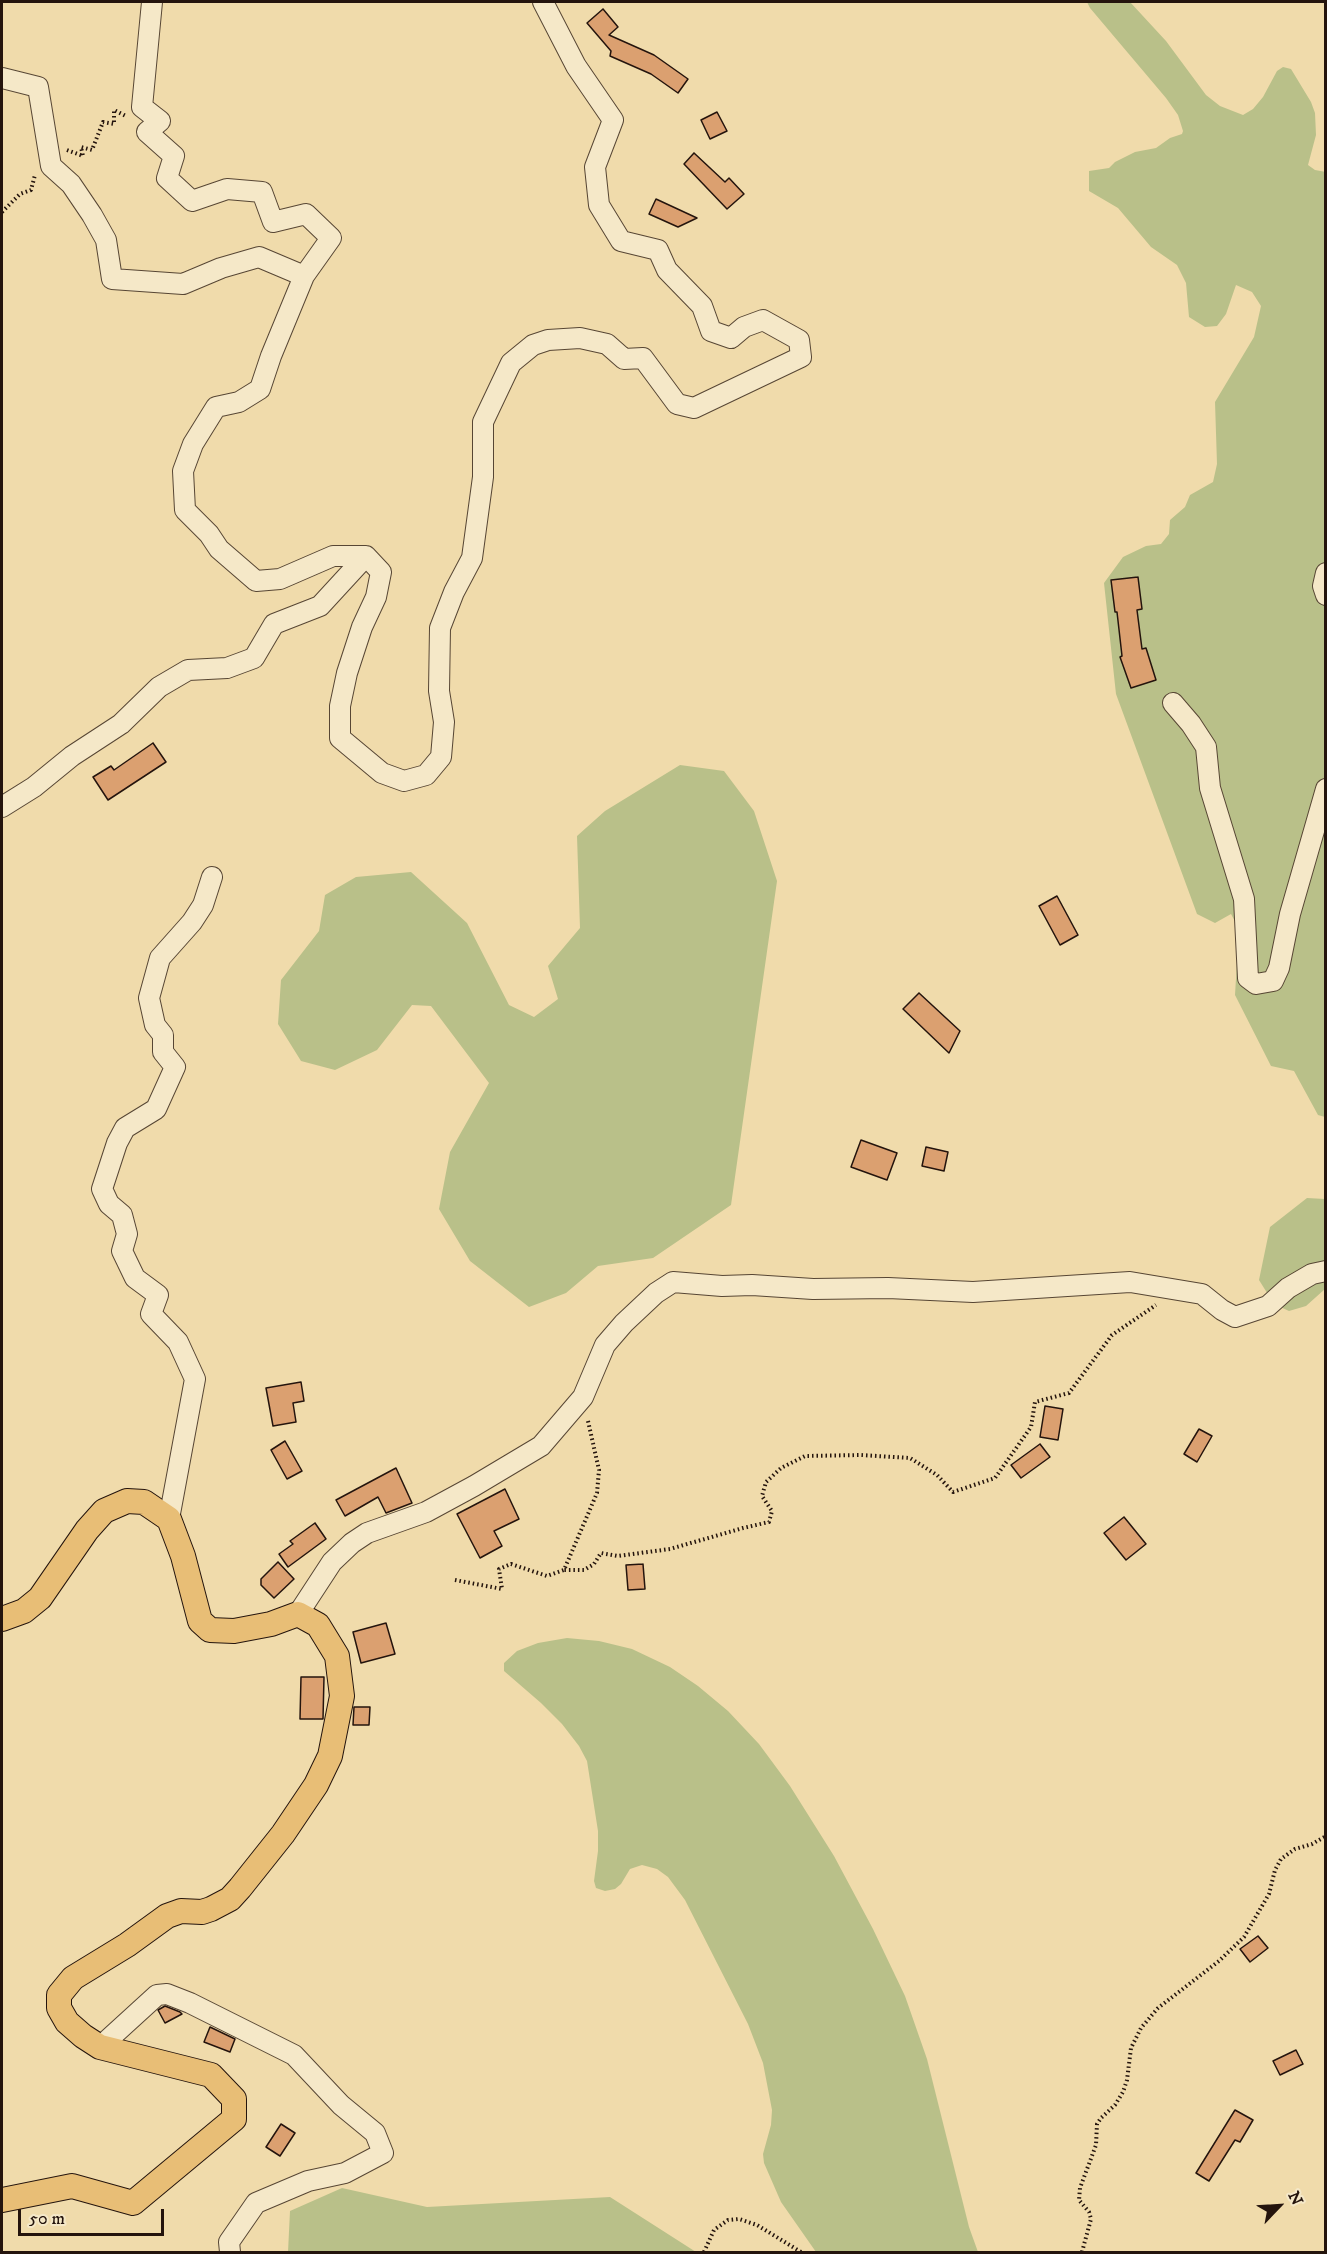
<!DOCTYPE html>
<style>
body{margin:0}
#map{position:relative;width:1327px;height:2254px;overflow:hidden;background:#f0dbab;font-family:"IM FELL DW Pica",serif}
canvas{display:block}
.frame{position:absolute;inset:0;border:3px solid #24140d;pointer-events:none}
.north{position:absolute;left:1249px;top:2176px;width:60px;height:60px;-webkit-text-stroke:4px #f5e8c8;paint-order:stroke;rotate:65deg;font-size:16px;font-weight:700;line-height:24px;text-align:center;color:#24140d}
.north::after{content:'';display:block;margin:auto;width:21px;height:27px;background:#24140d;clip-path:polygon(50% 0,100% 100%,50% 72%,0 100%)}
.scale{position:absolute;left:18px;top:2209px;width:146px;height:27px;box-sizing:border-box;border:3px solid #24140d;border-top:0;padding-left:8px;font-size:18px;line-height:21px;white-space:nowrap;color:#24140d;-webkit-text-stroke:4px #f5e8c8;paint-order:stroke}
</style>
<div id="map">
<canvas width="1327" height="2254"></canvas>
<div class="frame"></div>
<div class="north">N</div>
<div class="scale">50 m</div>
</div>
<script>
const ctx = document.querySelector('canvas').getContext('2d');
ctx.lineJoin = 'round';
function fill(path, color) { ctx.fillStyle = color; ctx.fill(path, 'evenodd'); }
const shape = rows => new Path2D(rows.map(r => 'M' + r).join(''));
function trace(path, color, width, dash) { ctx.strokeStyle = color; ctx.lineWidth = width; ctx.lineCap = dash ? 'butt' : 'round'; ctx.setLineDash(dash || []); ctx.stroke(path); }
const green = shape([
 [1087,2,1130,2,1166,41,1206,95,1220,106,1243,115,1253,109,1263,97,1277,71,1283,67,1291,69,1311,102,1315,113,1316,135,1308,165,1315,170,1326,172,1325,1117,1318,1115,1294,1071,1271,1066,1235,995,1239,929,1231,914,1215,923,1197,914,1116,694,1104,583,1123,557,1146,546,1161,544,1169,534,1170,520,1185,507,1190,495,1213,482,1217,464,1215,402,1254,337,1261,306,1252,292,1236,285,1226,314,1217,326,1205,327,1189,317,1186,283,1177,265,1151,247,1118,208,1089,191,1089,171,1109,168,1115,162,1135,152,1156,148,1170,138,1182,134,1183,131,1178,115,1166,98,1090,8],
 [680,765,724,771,754,811,777,881,731,1205,653,1258,598,1266,566,1293,529,1307,470,1261,439,1209,450,1152,489,1083,431,1006,412,1005,377,1050,335,1070,301,1061,278,1024,281,980,319,931,325,895,356,877,411,872,467,923,509,1005,534,1017,558,999,548,966,580,928,577,836,605,811],
 [1307,1198,1325,1199,1325,1289,1306,1306,1289,1311,1274,1304,1259,1280,1270,1227],
 [567,1638,599,1641,632,1649,670,1667,698,1686,728,1711,759,1744,790,1786,834,1856,873,1929,905,1996,927,2059,969,2227,978,2252,816,2252,781,2202,764,2163,763,2154,771,2125,772,2110,763,2063,748,2024,685,1900,668,1877,657,1869,642,1865,630,1869,621,1884,615,1889,605,1891,596,1888,594,1881,598,1851,598,1831,587,1761,579,1746,562,1724,541,1703,504,1671,504,1663,517,1651,538,1643],
 [342,2188,427,2207,610,2197,696,2252,288,2252,290,2211]
]);
const building = shape([
 [603,9,618,27,609,35,654,55,688,79,678,93,651,74,610,56,611,51,587,23,603,9],
 [717,112,727,131,710,139,701,120,717,112],
 [694,153,725,182,729,178,744,194,727,209,684,164,694,153],
 [656,199,697,218,678,227,649,214,656,199],
 [1138,577,1142,609,1137,610,1142,649,1146,648,1156,680,1131,688,1120,657,1122,656,1117,612,1115,612,1111,580,1138,577],
 [153,743,166,762,108,800,93,777,111,766,114,770,153,743],
 [1057,896,1078,935,1060,945,1039,906,1057,896],
 [919,993,960,1031,949,1053,903,1009,919,993],
 [861,1140,897,1153,887,1180,851,1167,861,1140],
 [926,1147,948,1152,944,1171,922,1166,926,1147],
 [301,1382,304,1401,293,1403,296,1422,273,1426,266,1388,301,1382],
 [1045,1406,1063,1409,1058,1440,1040,1437,1045,1406],
 [1199,1429,1212,1436,1197,1462,1184,1454,1199,1429],
 [285,1441,302,1471,287,1479,271,1450,285,1441],
 [1040,1444,1050,1457,1021,1478,1011,1465,1040,1444],
 [396,1468,412,1503,386,1513,378,1497,345,1516,336,1500,396,1468],
 [505,1489,519,1519,494,1531,502,1546,480,1558,457,1514,505,1489],
 [1124,1517,1146,1544,1126,1560,1104,1533,1124,1517],
 [315,1523,326,1539,288,1567,279,1554,293,1544,290,1541,315,1523],
 [278,1562,294,1579,274,1598,261,1585,261,1579,278,1562],
 [643,1564,645,1589,628,1590,626,1565,643,1564],
 [386,1623,395,1654,361,1663,353,1632,386,1623],
 [301,1677,324,1677,323,1719,300,1719,301,1677],
 [354,1707,370,1707,369,1725,353,1725,354,1707],
 [1258,1936,1268,1948,1250,1962,1240,1949,1258,1936],
 [165,2006,180,2012,182,2014,165,2023,158,2010,165,2006],
 [210,2027,235,2039,230,2052,204,2042,210,2027],
 [1296,2050,1303,2064,1280,2075,1273,2061,1296,2050],
 [1235,2110,1253,2120,1240,2142,1235,2140,1209,2181,1196,2173,1235,2110],
 [281,2124,295,2133,280,2156,266,2147,281,2124]
]);
const path = shape([
 [67,150,83,156,81,147,92,150,103,122,114,124,114,110,126,116],
 [2,212,20,194,31,190,35,175],
 [588,1421,599,1470,597,1493,564,1570,584,1570,594,1564,601,1553,618,1556,670,1549,743,1528,769,1522,772,1511,762,1496,766,1482,781,1468,805,1456,861,1455,910,1458,937,1475,953,1492,995,1478,1031,1427,1035,1402,1069,1393,1112,1335,1156,1305],
 [455,1580,502,1589,499,1569,511,1564,547,1576,564,1570],
 [704,2252,714,2230,728,2220,739,2219,757,2225,801,2252],
 [1082,2252,1091,2219,1089,2212,1079,2200,1080,2188,1096,2145,1097,2124,1101,2118,1115,2105,1123,2092,1127,2080,1131,2048,1141,2028,1158,2008,1219,1961,1244,1937,1269,1894,1275,1870,1281,1859,1295,1849,1312,1844,1326,1836]
]);
const minor = shape([
 [152,2,142,107,160,121,147,132,174,156,167,178,192,201,227,189,262,192,273,222,306,214,331,238,304,276,271,356,260,389,239,402,216,407,193,444,183,471,185,510,209,534,219,549,256,581,280,579,333,556,366,556],
 [2,78,38,87,51,166,71,184,92,215,106,240,112,279,183,284,221,268,259,257,304,276],
 [1326,573,1323,586,1326,595],
 [1173,703,1191,724,1206,747,1210,788,1244,899,1248,978,1256,984,1273,981,1279,968,1290,914,1326,789],
 [2,807,34,787,72,756,121,724,159,687,188,670,227,668,254,658,274,624,320,606,366,556,381,572,376,597,362,627,347,673,340,706,340,738,382,773,404,781,426,775,441,757,444,722,439,691,440,628,454,592,472,558,483,477,483,422,511,363,533,345,548,340,580,338,607,344,624,359,643,358,677,404,694,408,801,357,799,340,763,320,744,327,731,338,711,331,702,306,667,270,658,250,621,241,599,205,595,167,613,120,576,66,543,2],
 [169,1519,195,1379,178,1342,151,1314,158,1295,135,1278,122,1251,127,1234,122,1215,109,1204,102,1189,117,1143,125,1128,156,1109,175,1067,163,1052,163,1035,155,1025,149,998,160,958,192,922,203,905,212,877],
 [298,1614,332,1562,352,1543,367,1533,426,1512,474,1486,541,1446,583,1397,605,1345,624,1323,656,1293,673,1282,722,1286,752,1285,813,1289,888,1288,973,1292,1130,1282,1202,1294,1222,1310,1235,1317,1268,1306,1288,1288,1312,1274,1326,1271],
 [100,2047,157,1995,167,1994,190,2003,294,2055,341,2105,375,2133,383,2153,345,2173,308,2181,256,2203,229,2242,230,2252]
]);
const major = shape([
 [2,1619,24,1611,40,1598,87,1530,104,1511,127,1501,144,1502,169,1519,183,1556,200,1621,210,1630,234,1631,271,1624,298,1614,318,1625,337,1656,342,1696,330,1756,316,1785,283,1834,240,1888,230,1899,211,1909,202,1912,181,1911,167,1916,127,1945,73,1978,59,1995,59,2008,67,2022,83,2036,100,2047,211,2075,234,2099,234,2119,133,2203,72,2186,2,2200]
]);
fill(green, '#b9c089');
fill(building, '#dba070');
trace(building, '#24140d', 1.5);
trace(minor, '#574634', 22);
trace(major, '#24140d', 26);
trace(path, '#24140d', 4, [1.5, 3]);
trace(minor, '#f5e8c8', 20);
trace(major, '#e8be76', 24);
</script>
